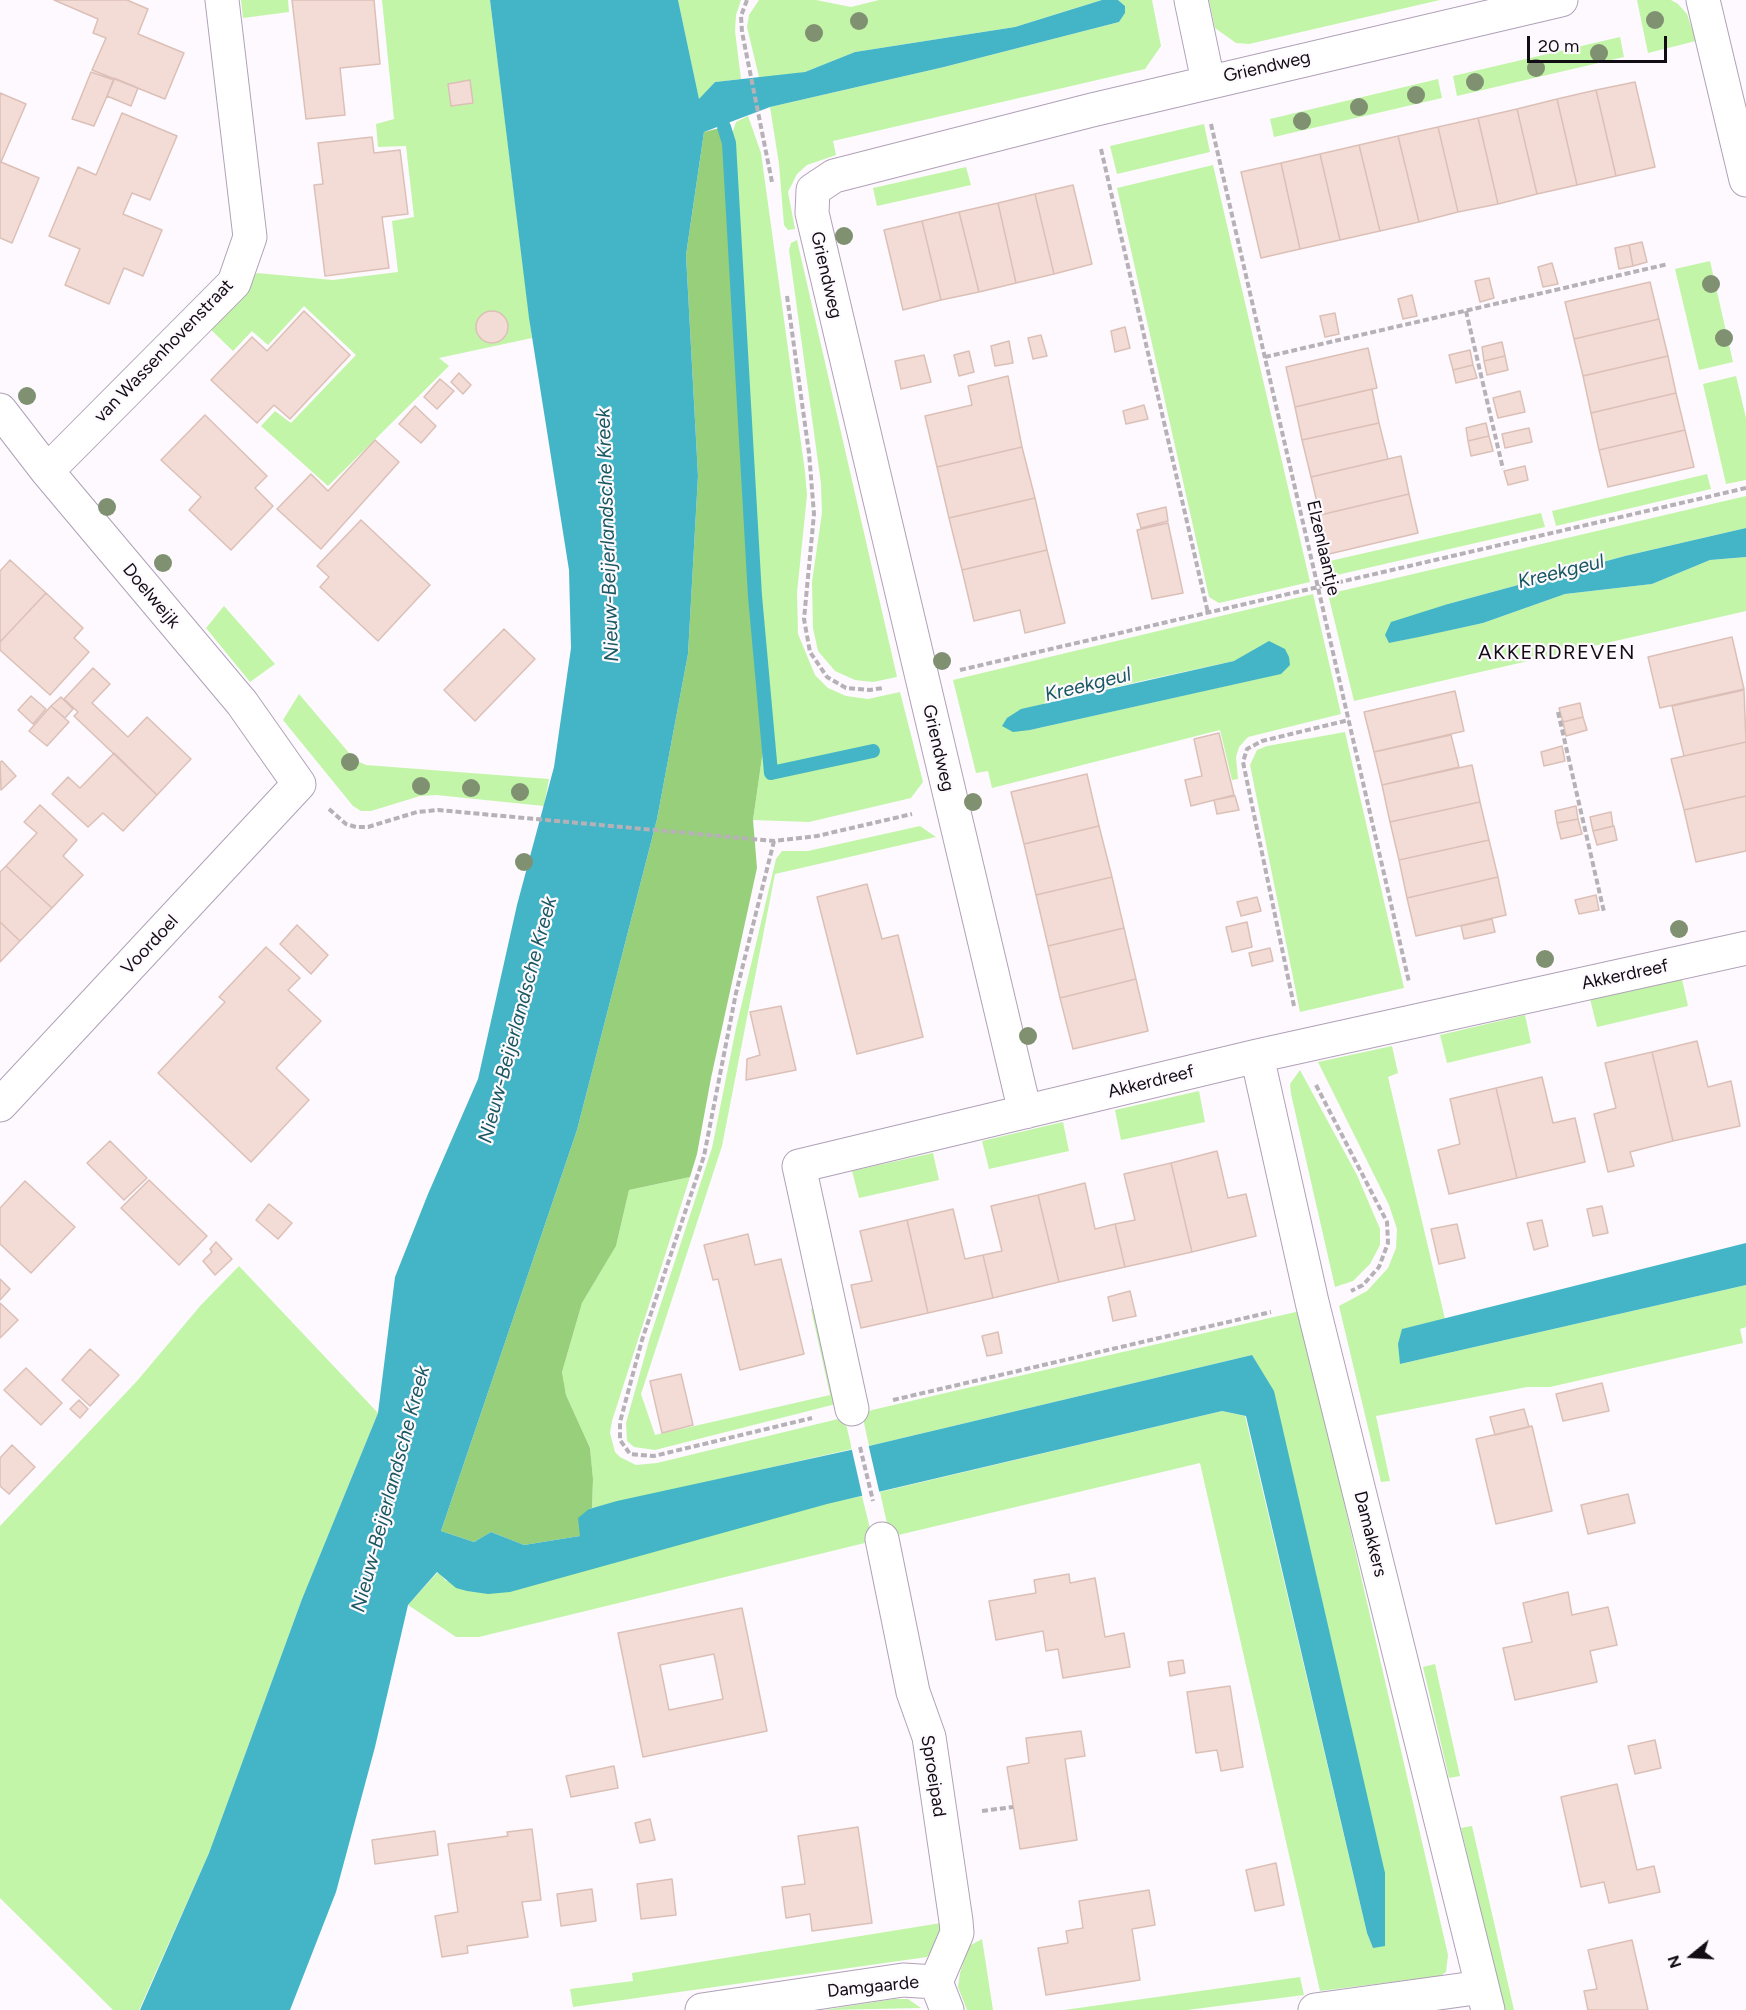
<!DOCTYPE html>
<style>
body{margin:0}
#map{position:relative;width:1746px;height:2010px;overflow:hidden;background:#fdf9fe;font-family:Figtree,sans-serif}
canvas{display:block}
.north{position:absolute;left:1662px;top:1926px;width:60px;height:60px;-webkit-text-stroke:4px #fdf9fe;paint-order:stroke;rotate:252deg;font-size:16px;font-weight:700;line-height:24px;text-align:center;color:#120d14}
.north::after{content:'';display:block;margin:auto;width:21px;height:27px;background:#120d14;clip-path:polygon(50% 0,100% 100%,50% 72%,0 100%)}
.scale{position:absolute;left:1527px;top:36px;width:140px;height:27px;box-sizing:border-box;border:3px solid #120d14;border-top:0;padding-left:8px;font-size:18px;line-height:21px;white-space:nowrap;color:#120d14;-webkit-text-stroke:4px #fdf9fe;paint-order:stroke}
</style>
<div id="map">
<canvas width="1746" height="2010"></canvas>
<div class="north">N</div>
<div class="scale">20 m</div>
</div>
<script>
const ctx = document.querySelector('canvas').getContext('2d');
ctx.lineJoin = 'round';
function fill(path, color) { ctx.fillStyle = color; ctx.fill(path, 'evenodd'); }
const shape = rows => new Path2D(rows.map(r => 'M' + r).join(''));
function trace(path, color, width, dash) { ctx.strokeStyle = color; ctx.lineWidth = width; ctx.lineCap = dash ? 'butt' : 'round'; ctx.setLineDash(dash || []); ctx.stroke(path); }
function label(font, color, halo, rows, align = 'center') {
  ctx.font = font + ' Figtree,sans-serif'; ctx.lineWidth = 4.5; ctx.setLineDash([]); ctx.textBaseline = 'middle'; ctx.strokeStyle = halo; ctx.fillStyle = color; for (const [text, x, y, turn = 0] of rows) {
    ctx.save(); ctx.translate(x, y); ctx.rotate((+turn || 0) * Math.PI / 180); ctx.textAlign = isNaN(turn) ? turn : align; if (halo) ctx.strokeText(text, 0, 0); ctx.fillText(text, 0, 0); ctx.restore();
  }
}
const green = shape([
 [241,0,288,0,289,12,243,18],
 [382,0,490,0,532,338,439,358,449,366,328,486,261,426,275,411,291,423,356,355,304,306,268,345,252,331,233,351,206,325,257,273,333,280,398,272,392,221,414,217,406,146,378,147,376,124,394,119],
 [678,0,741,0,736,15,735,31,741,79,715,82,699,100],
 [759,0,816,0,851,7,879,0,1102,0,1015,27,855,52,805,72,760,81,747,27,749,15],
 [1118,0,1152,0,1161,46,1145,69,833,141,836,155,807,165,797,174,788,192,795,229,788,230,784,225,779,164,770,107,944,67,1119,22,1125,13,1125,6],
 [1209,0,1440,0,1249,44,1236,43,1215,28],
 [1637,0,1671,0,1678,4,1687,14,1696,41,1648,53],
 [1620,37,1624,57,1457,96,1453,76],
 [1438,79,1442,98,1274,137,1270,119],
 [748,116,761,153,805,472,807,495,797,593,798,634,815,675,828,688,846,696,868,699,900,692,923,782,911,798,809,822,753,820,763,750,762,601,730,140,736,122],
 [1204,124,1210,152,1117,174,1110,146],
 [1213,165,1310,582,1219,603,1209,597,1117,188],
 [966,167,971,185,877,206,873,188],
 [797,240,897,677,873,682,855,680,835,671,818,651,813,628,812,582,822,513,821,484,789,250,791,243],
 [1710,261,1733,362,1699,370,1675,269],
 [1736,376,1746,418,1746,480,1726,484,1703,384],
 [1707,474,1711,489,1556,526,1552,511],
 [1746,496,1746,528,1625,556,1448,604,1389,643,1483,623,1565,594,1652,584,1710,560,1746,557,1746,611,1354,701,1328,594],
 [1541,513,1545,527,1324,578,1321,563],
 [1313,594,1341,714,1248,737,1239,747,1236,757,1238,779,1232,780,1220,730,992,788,988,771,976,773,953,680],
 [1234,661,1266,677,1030,730,1045,702],
 [224,606,275,664,250,682,206,628],
 [299,694,355,760,366,765,549,779,544,806,436,795,420,796,371,811,361,811,353,806,283,720],
 [1345,732,1404,988,1300,1012,1250,765,1257,750,1267,746],
 [920,826,936,837,775,874,722,1146,641,1394,655,1435,830,1395,811,1309,821,1306,836,1404,655,1450,634,1447,627,1441,626,1423,650,1337,712,1148,736,1028,776,859,782,851,808,851],
 [1682,979,1688,1006,1597,1027,1590,999],
 [1525,1015,1531,1043,1447,1063,1440,1035],
 [1392,1046,1398,1073,1388,1077,1445,1319,1403,1329,1400,1364,1746,1285,1746,1327,1740,1329,1743,1343,1550,1387,1527,1387,1376,1416,1390,1481,1381,1482,1339,1306,1367,1291,1388,1268,1396,1248,1397,1229,1389,1205,1318,1062],
 [1300,1070,1357,1175,1380,1229,1380,1245,1370,1264,1353,1281,1335,1287,1291,1094,1290,1084],
 [1199,1091,1205,1122,1121,1140,1115,1110],
 [1063,1122,1069,1151,989,1169,982,1141],
 [933,1153,939,1180,859,1198,852,1171],
 [690,1177,612,1421,610,1433,615,1452,620,1457,636,1465,657,1463,838,1419,845,1420,852,1449,592,1508,593,1479,590,1448,566,1395,562,1372,582,1303,616,1246,629,1190],
 [239,1266,378,1413,302,1599,209,1853,139,2010,113,2010,0,1898,0,1526,137,1381,201,1305],
 [1300,1311,1448,1955,1446,1972,1440,1976,1320,1991,1200,1463,890,1537,880,1492,1222,1411,1245,1416,1367,1933,1373,1948,1252,1355,869,1446,863,1418,863,1414,872,1410],
 [862,1496,873,1541,479,1637,456,1637,408,1605,438,1572,446,1581],
 [1435,1664,1460,1776,1449,1778,1423,1667],
 [1472,1826,1514,2010,1498,2010,1495,1972,1461,1828],
 [941,1923,942,1936,927,1957,573,2007,570,1989,633,1981,632,1973],
 [982,1939,993,2010,967,2010,958,1987,960,1973,969,1946],
 [1300,1977,1304,1995,1187,2010,1064,2010],
 [894,1999,908,1999,921,2008,824,2010]
]);
const forest = shape([
 [724,127,744,388,747,553,763,750,753,820,757,868,711,1078,697,1154,690,1177,629,1190,616,1246,582,1303,562,1372,566,1395,590,1448,593,1479,592,1508,589,1509,580,1536,524,1545,491,1532,474,1542,441,1531,577,1130,657,819,688,654,698,476,686,255,704,132]
]);
const water = shape([
 [490,0,678,0,699,99,715,82,805,72,855,52,1015,27,1102,0,1118,0,1125,6,1125,13,1119,22,944,67,770,107,704,132,686,255,698,476,688,654,657,819,577,1130,441,1531,474,1542,491,1532,524,1545,580,1536,578,1518,589,1509,617,1501,869,1446,1252,1355,1274,1391,1385,1873,1385,1946,1373,1948,1367,1933,1246,1416,1222,1411,827,1504,510,1592,488,1594,467,1591,456,1588,437,1572,408,1605,375,1747,336,1892,290,2010,140,2010,209,1853,302,1599,378,1413,395,1277,428,1194,478,1079,517,905,554,767,571,648,569,570,529,318],
 [1746,528,1746,557,1710,560,1652,584,1565,594,1483,623,1419,637,1389,643,1385,635,1391,622,1448,604,1625,556],
 [1269,641,1285,649,1289,657,1290,665,1281,674,1030,730,1013,732,1002,726,1007,718,1021,709,1234,661],
 [1746,1243,1746,1285,1400,1364,1398,1344,1402,1329]
]);
const pier = shape([
 [868,1443,880,1495,863,1499,851,1446]
]);
const stream = shape([
 [724,127,729,143,755,596,771,773,873,751]
]);
const building = shape([
 [54,0,127,0,148,9,138,34,184,53,165,99,92,70,106,38,93,33,98,19,54,0],
 [292,0,374,0,380,64,340,68,345,115,306,119,292,0],
 [91,72,114,80,94,126,72,119,91,72],
 [114,78,138,88,131,106,107,96,114,78],
 [470,80,473,103,451,106,448,84,470,80],
 [1635,82,1655,167,1616,176,1596,90,1635,82],
 [1596,90,1616,176,1577,185,1557,99,1596,90],
 [0,93,26,104,1,162,39,178,12,243,0,238,0,93],
 [1557,99,1577,185,1537,194,1517,109,1557,99],
 [1517,109,1537,194,1498,204,1478,118,1517,109],
 [122,113,177,136,150,200,132,193,123,214,162,230,143,276,124,268,109,304,65,285,80,249,49,236,78,167,96,175,122,113],
 [1478,118,1498,204,1458,212,1438,127,1478,118],
 [1438,127,1458,212,1419,222,1398,136,1438,127],
 [1398,136,1419,222,1380,231,1359,145,1398,136],
 [372,137,374,153,400,150,408,214,382,217,389,268,325,276,314,185,323,184,318,143,372,137],
 [1359,145,1380,231,1340,240,1320,154,1359,145],
 [1320,154,1340,240,1300,249,1281,163,1320,154],
 [1281,163,1300,249,1261,258,1241,172,1281,163],
 [1073,185,1092,264,1054,274,1035,194,1073,185],
 [1035,194,1054,274,1016,283,998,203,1035,194],
 [998,203,1016,283,979,292,959,212,998,203],
 [959,212,979,292,941,300,922,221,959,212],
 [922,221,941,300,903,310,884,230,922,221],
 [1642,242,1647,262,1633,266,1629,245,1642,242],
 [1629,245,1633,266,1619,269,1615,248,1629,245],
 [1552,263,1558,284,1543,287,1538,267,1552,263],
 [1489,278,1494,298,1480,302,1475,281,1489,278],
 [1650,282,1659,319,1574,339,1565,302,1650,282],
 [1412,295,1417,316,1403,319,1398,299,1412,295],
 [304,311,350,355,290,419,274,405,257,423,211,380,252,337,267,351,304,311],
 '476 327a16 16 0 1 1 32 0a16 16 0 1 1-32 0Z',
 [1335,313,1339,334,1325,337,1320,316,1335,313],
 [1659,319,1668,356,1583,376,1574,339,1659,319],
 [1125,327,1130,348,1115,352,1111,331,1125,327],
 [1041,335,1047,356,1033,359,1028,338,1041,335],
 [1009,341,1013,363,995,366,991,346,1009,341],
 [1502,342,1505,356,1484,361,1482,347,1502,342],
 [1368,348,1377,388,1295,407,1286,367,1368,348],
 [1470,350,1473,365,1453,370,1449,355,1470,350],
 [969,351,974,372,959,376,954,355,969,351],
 [924,355,931,382,901,389,895,361,924,355],
 [1505,356,1508,370,1487,375,1484,361,1505,356],
 [1668,356,1676,393,1591,413,1583,376,1668,356],
 [1473,365,1477,378,1456,383,1453,370,1473,365],
 [459,373,471,385,463,394,451,382,459,373],
 [1008,376,1022,447,937,467,925,416,972,405,968,386,1008,376],
 [440,379,454,391,437,409,424,397,440,379],
 [1372,389,1379,423,1302,440,1295,407,1372,389],
 [1520,391,1525,412,1498,418,1493,398,1520,391],
 [1676,393,1685,430,1599,450,1591,413,1676,393],
 [1144,405,1148,419,1126,424,1123,411,1144,405],
 [415,406,436,426,421,443,399,424,415,406],
 [205,415,267,476,255,488,273,506,231,550,189,510,201,497,161,460,205,415],
 [1379,423,1388,459,1311,477,1302,440,1379,423],
 [1486,423,1489,436,1468,441,1466,428,1486,423],
 [1529,428,1532,442,1505,448,1502,434,1529,428],
 [1685,430,1694,467,1608,487,1599,450,1685,430],
 [1489,436,1493,451,1471,456,1468,441,1489,436],
 [375,440,399,462,321,549,277,509,311,474,328,491,375,440],
 [1022,447,1035,498,949,518,937,467,1022,447],
 [1401,456,1409,494,1320,515,1311,477,1401,456],
 [1525,466,1528,480,1508,485,1504,471,1525,466],
 [1409,494,1418,533,1329,554,1320,515,1409,494],
 [1035,498,1047,550,962,570,949,518,1035,498],
 [1166,507,1168,521,1141,528,1137,514,1166,507],
 [361,520,430,585,378,641,320,587,329,577,317,566,361,520],
 [1168,523,1183,593,1152,599,1137,530,1168,523],
 [1047,550,1065,623,1025,633,1020,610,974,621,962,570,1047,550],
 [10,560,46,593,0,642,0,571,10,560],
 [46,593,83,628,74,638,89,652,50,695,0,650,0,642,46,593],
 [504,629,535,659,475,721,444,690,504,629],
 [1732,637,1744,689,1660,708,1648,657,1732,637],
 [93,668,110,684,92,703,128,737,147,717,191,759,157,795,74,716,78,712,64,699,93,668],
 [1744,690,1746,742,1684,756,1672,706,1744,690],
 [1455,691,1464,731,1374,752,1364,712,1455,691],
 [31,696,46,709,33,724,18,710,31,696],
 [61,697,73,709,65,718,51,706,61,697],
 [1580,703,1583,717,1563,722,1559,708,1580,703],
 [51,706,69,722,47,746,29,731,51,706],
 [1583,717,1587,730,1566,736,1563,722,1583,717],
 [1219,733,1234,795,1191,806,1185,780,1202,776,1194,739,1219,733],
 [1451,735,1459,767,1382,785,1374,752,1451,735],
 [1746,742,1746,796,1684,810,1671,759,1746,742],
 [1562,746,1565,761,1544,766,1541,752,1562,746],
 [114,753,157,795,123,831,103,813,88,827,52,794,68,777,80,788,114,753],
 [2,761,16,776,1,790,0,762,2,761],
 [1472,765,1480,802,1390,822,1382,785,1472,765],
 [1087,774,1099,826,1024,844,1011,792,1087,774],
 [1235,796,1239,810,1217,814,1214,800,1235,796],
 [1746,796,1746,851,1696,862,1684,810,1746,796],
 [1480,802,1489,840,1399,860,1390,822,1480,802],
 [40,805,77,840,63,856,83,875,52,908,6,866,37,833,24,822,40,805],
 [1576,806,1578,819,1557,823,1555,811,1576,806],
 [1611,812,1613,826,1593,831,1590,817,1611,812],
 [1578,819,1582,834,1561,839,1557,823,1578,819],
 [1099,826,1112,877,1036,895,1024,844,1099,826],
 [1614,826,1617,840,1597,845,1593,831,1614,826],
 [1489,840,1498,877,1407,898,1399,860,1489,840],
 [6,866,52,908,20,941,0,922,0,872,6,866],
 [1112,877,1124,928,1048,946,1036,895,1112,877],
 [1498,877,1506,915,1416,936,1407,898,1498,877],
 [867,884,882,939,898,935,923,1037,857,1054,817,897,867,884],
 [1596,895,1599,910,1579,914,1575,900,1596,895],
 [1257,897,1261,911,1241,916,1237,902,1257,897],
 [1492,919,1495,932,1464,939,1461,926,1492,919],
 [0,922,20,941,0,962,0,922],
 [1247,922,1252,947,1232,952,1226,927,1247,922],
 [297,925,328,955,311,974,280,944,297,925],
 [1124,928,1136,979,1060,998,1048,946,1124,928],
 [266,947,300,978,288,990,321,1021,276,1068,309,1100,251,1162,158,1073,225,1002,219,997,266,947],
 [1270,948,1273,961,1252,966,1249,953,1270,948],
 [1136,979,1148,1031,1073,1049,1060,998,1136,979],
 [781,1006,796,1070,746,1080,747,1059,760,1055,750,1012,781,1006],
 [1697,1041,1708,1087,1731,1081,1740,1126,1673,1141,1652,1052,1697,1041],
 [1652,1052,1673,1141,1630,1152,1634,1166,1608,1172,1594,1114,1616,1108,1605,1063,1652,1052],
 [1542,1077,1553,1123,1575,1118,1585,1162,1517,1178,1496,1088,1542,1077],
 [1496,1088,1517,1178,1449,1194,1438,1150,1460,1144,1450,1099,1496,1088],
 [110,1141,147,1178,124,1200,87,1163,110,1141],
 [1217,1151,1228,1198,1246,1194,1256,1236,1192,1252,1171,1163,1217,1151],
 [1171,1163,1192,1252,1125,1267,1115,1224,1135,1220,1124,1174,1171,1163],
 [149,1180,207,1236,179,1265,121,1208,149,1180],
 [25,1181,75,1227,31,1273,0,1244,0,1208,25,1181],
 [1085,1183,1095,1229,1115,1224,1125,1267,1059,1282,1038,1195,1085,1183],
 [1038,1195,1059,1282,993,1298,983,1255,1002,1251,991,1206,1038,1195],
 [269,1204,292,1223,278,1239,256,1220,269,1204],
 [1602,1206,1608,1233,1593,1236,1587,1209,1602,1206],
 [953,1209,965,1259,983,1255,993,1298,928,1313,907,1220,953,1209],
 [907,1220,928,1313,861,1328,851,1285,872,1281,860,1231,907,1220],
 [1542,1220,1548,1246,1534,1250,1527,1223,1542,1220],
 [1457,1224,1465,1258,1439,1264,1431,1229,1457,1224],
 [748,1234,755,1265,781,1259,804,1354,740,1370,718,1279,713,1280,704,1245,748,1234],
 [216,1242,232,1259,215,1275,203,1261,212,1252,210,1249,216,1242],
 [0,1279,10,1289,0,1300,0,1279],
 [1130,1291,1136,1316,1113,1321,1108,1297,1130,1291],
 [0,1303,18,1320,0,1338,0,1303],
 [998,1332,1002,1353,987,1356,982,1336,998,1332],
 [90,1349,119,1375,90,1406,62,1380,90,1349],
 [26,1368,62,1403,41,1425,4,1390,26,1368],
 [681,1374,693,1425,662,1433,650,1381,681,1374],
 [1602,1383,1609,1411,1563,1421,1556,1394,1602,1383],
 [79,1400,88,1409,80,1418,70,1409,79,1400],
 [1524,1409,1529,1427,1495,1435,1490,1417,1524,1409],
 [1532,1426,1552,1511,1496,1524,1476,1439,1532,1426],
 [12,1445,35,1467,9,1494,0,1486,0,1458,12,1445],
 [1628,1494,1635,1523,1588,1534,1581,1505,1628,1494],
 [1069,1574,1070,1583,1095,1578,1105,1637,1124,1633,1130,1667,1063,1678,1058,1649,1046,1651,1043,1631,996,1640,989,1601,1036,1593,1034,1580,1069,1574],
 [1568,1592,1572,1615,1608,1607,1617,1645,1590,1651,1597,1682,1515,1700,1503,1648,1532,1642,1523,1603,1568,1592],
 [742,1608,767,1731,643,1757,618,1633,742,1608],
 [714,1654,723,1699,669,1710,660,1665,714,1654],
 [1183,1660,1185,1673,1170,1676,1168,1662,1183,1660],
 [1230,1686,1243,1767,1221,1771,1217,1750,1196,1753,1187,1692,1230,1686],
 [1081,1731,1085,1756,1065,1759,1077,1840,1020,1849,1007,1767,1029,1763,1026,1738,1081,1731],
 [1655,1740,1661,1768,1635,1774,1628,1746,1655,1740],
 [614,1766,618,1788,571,1797,566,1776,614,1766],
 [1617,1784,1637,1870,1654,1866,1660,1892,1609,1903,1604,1882,1581,1887,1561,1797,1617,1784],
 [650,1819,655,1840,640,1843,635,1823,650,1819],
 [858,1827,872,1923,812,1931,810,1914,786,1918,782,1887,805,1884,798,1836,858,1827],
 [532,1829,541,1900,522,1902,528,1937,467,1946,468,1953,442,1957,435,1916,458,1912,448,1844,508,1836,507,1832,532,1829],
 [435,1831,438,1855,375,1864,372,1840,435,1831],
 [1276,1863,1284,1905,1255,1911,1246,1870,1276,1863],
 [672,1879,676,1915,641,1919,637,1884,672,1879],
 [592,1889,596,1921,561,1926,557,1894,592,1889],
 [1149,1890,1155,1925,1132,1929,1140,1980,1046,1995,1038,1948,1068,1943,1066,1931,1083,1928,1079,1901,1149,1890],
 [1632,1940,1648,2010,1588,2010,1584,1991,1597,1989,1588,1950,1632,1940]
]);
const path = shape([
 [747,0,741,16,742,32,772,182],
 [1211,124,1409,982],
 [1101,149,1208,613],
 [787,296,809,453,814,514,804,619,810,652,827,677,846,688,870,690,883,688],
 [1466,311,1503,469],
 [1265,357,1668,264],
 [960,670,1746,488],
 [1558,712,1604,912],
 [329,809,346,824,356,827,368,827,417,812,438,810,774,841,817,836,912,814],
 [774,841,736,993,704,1156,642,1340,620,1422,620,1440,630,1454,654,1456,812,1418],
 [1294,1006,1243,762,1247,749,1262,741,1349,720],
 [1316,1085,1387,1222,1388,1243,1379,1267,1363,1285,1351,1291],
 [893,1400,1271,1312],
 [860,1447,873,1501],
 [982,1811,1013,1807]
]);
const street = shape([
 [1191,0,1208,81],
 [1703,0,1746,180],
 [0,410,47,471,242,703,299,784,0,1105],
 [47,471,234,283,250,237,222,0],
 [1257,1056,1312,1302,1488,2010],
 [1025,1112,812,213,813,190,834,176,1092,110,1561,0],
 [852,1409,799,1166,1257,1056,1746,948],
 [882,1539,913,1692,929,1737,956,1921,957,1933,936,1982,947,2010],
 [702,2010,903,1980,936,1982],
 [1315,2010,1482,1987]
]);
const trees = [
 [1655,20],
 [859,21],
 [814,33],
 [1599,53],
 [1536,68],
 [1475,82],
 [1416,95],
 [1359,107],
 [1302,121],
 [844,236],
 [1711,284],
 [1724,338],
 [27,396],
 [107,507],
 [163,563],
 [942,661],
 [350,762],
 [421,786],
 [471,788],
 [520,792],
 [973,802],
 [524,862],
 [1679,929],
 [1545,959],
 [1028,1036]
];
const streetNames = [
 ["Griendweg",1267,67,-13],
 ["Griendweg",826,275,77],
 ["van Wassenhovenstraat",164,351,-46],
 ["Elzenlaantje",1323,548,77],
 ["Doelweijk",151,596,50],
 ["Griendweg",938,748,77],
 ["Voordoel",150,945,-47],
 ["Akkerdreef",1625,975,-12],
 ["Akkerdreef",1151,1082,-14],
 ["Damakkers",1370,1534,76],
 ["Sproeipad",933,1776,81],
 ["Damgaarde",873,1987,-6]
];
const waterNames = [
 ["Nieuw-Beijerlandsche Kreek",608,535,-92],
 ["Kreekgeul",1561,572,-14],
 ["Kreekgeul",1088,685,-14],
 ["Nieuw-Beijerlandsche Kreek",518,1020,-75],
 ["Nieuw-Beijerlandsche Kreek",391,1489,-75]
];
const neighbourhoodNames = [
 ["AKKERDREVEN",1557,653]
];
fill(green, '#c2f5a8');
fill(forest, '#97cf7a');
fill(water, '#43b5c6');
fill(pier, '#fdf9fe');
trace(stream, '#43b5c6', 14);
fill(building, '#f2dcd5');
trace(building, '#dcc0b7', 1.5);
trace(street, '#b0a1b7', 35);
trace(path, '#b6b1b7', 4, [6, 3]);
trace(street, '#fff', 33);
ctx.fillStyle = '#809172';
for (const [x, y] of trees) { ctx.beginPath(); ctx.arc(x, y, 9, 0, 2 * Math.PI); ctx.fill(); }
label('18px', '#120d14', '#fdf9fe', streetNames);
label('italic 20px', '#185861', '#fdf9fe', waterNames);
ctx.letterSpacing = '1.5px';
label('20px', '#120d14', '#fdf9fe', neighbourhoodNames);
ctx.letterSpacing = '0px';
</script>
